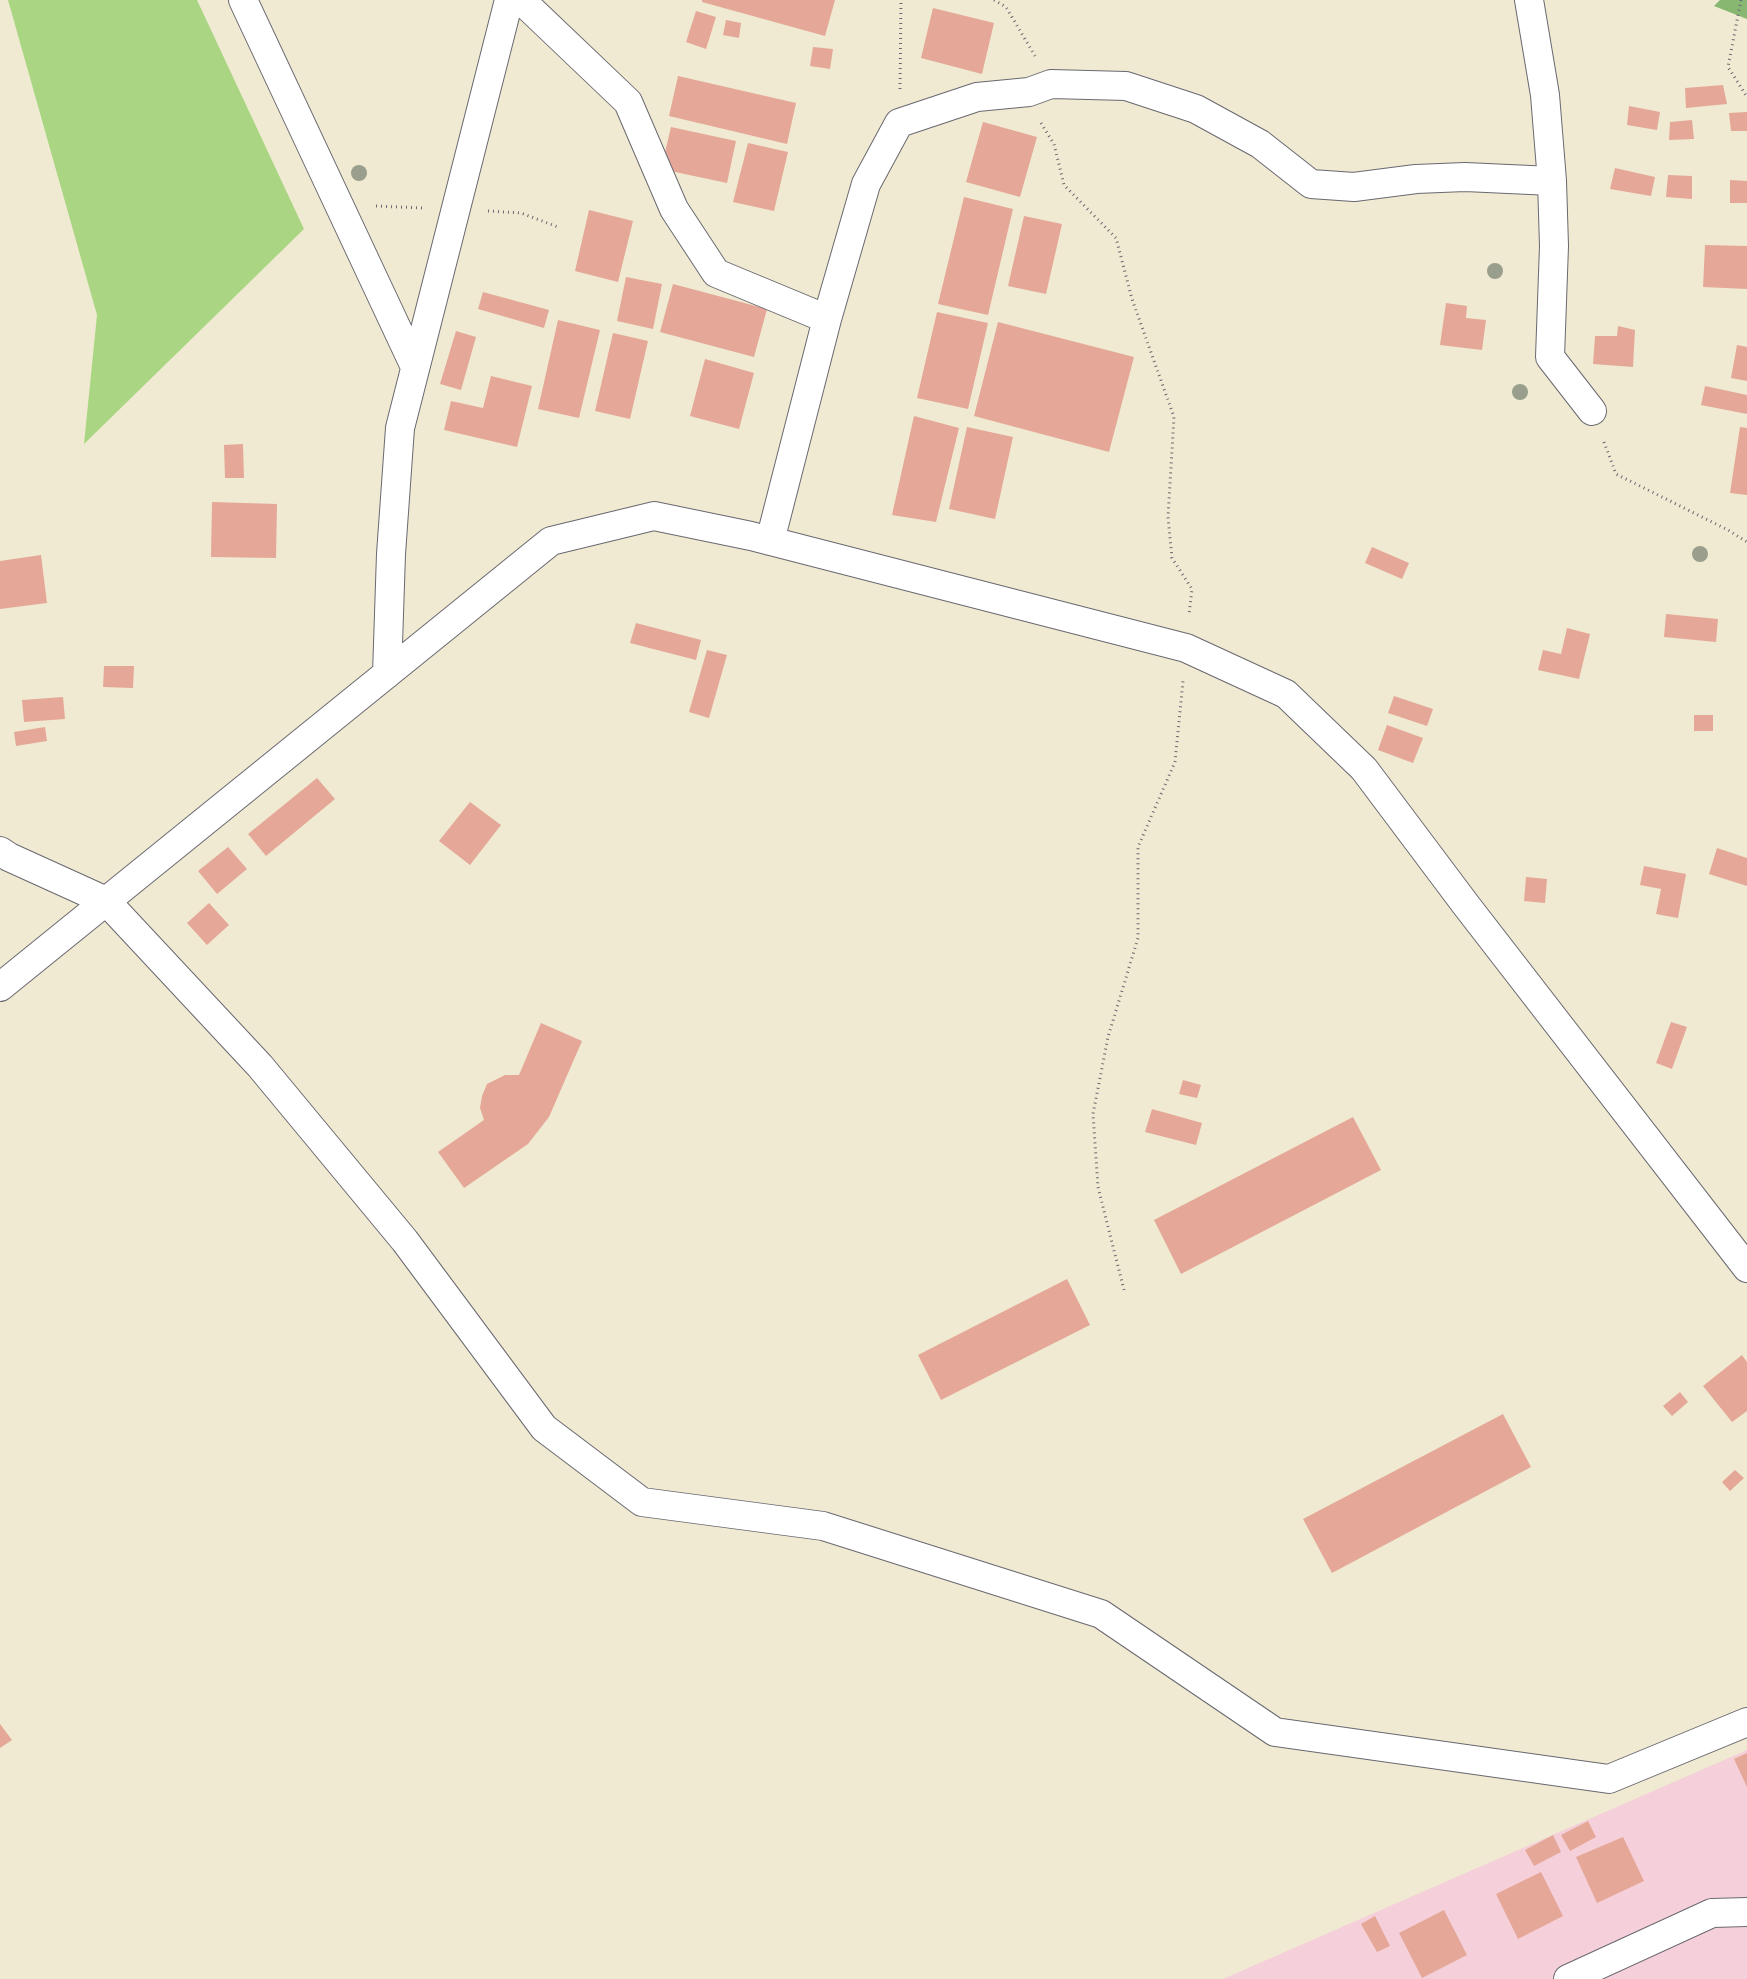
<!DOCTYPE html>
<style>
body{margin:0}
canvas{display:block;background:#efead1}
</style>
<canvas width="1747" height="1979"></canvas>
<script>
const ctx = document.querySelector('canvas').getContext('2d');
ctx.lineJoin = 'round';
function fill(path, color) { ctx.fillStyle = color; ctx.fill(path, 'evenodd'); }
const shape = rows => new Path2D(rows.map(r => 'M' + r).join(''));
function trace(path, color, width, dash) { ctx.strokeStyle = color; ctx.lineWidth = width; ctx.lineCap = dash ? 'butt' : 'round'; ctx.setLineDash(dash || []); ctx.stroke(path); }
const built = shape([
 [1747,1750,1747,1979,1223,1979]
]);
const green = shape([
 [8,0,197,0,304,229,84,444,97,315]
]);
const forest = shape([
 [1720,0,1747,0,1747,19,1714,6]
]);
const building = shape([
 [702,0,835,0,825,36,702,2],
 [933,8,994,23,982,74,921,58],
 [696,11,716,17,706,49,686,42],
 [726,20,741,23,739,38,723,35],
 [813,47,833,49,830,69,810,66],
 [678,76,796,103,787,144,669,116],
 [1723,85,1727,104,1686,108,1685,88],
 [1629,106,1660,112,1657,130,1627,125],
 [1747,112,1747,131,1731,131,1729,113],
 [1692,120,1694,139,1669,140,1670,122],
 [983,122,1037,137,1020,197,966,182],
 [671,127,736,141,727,183,661,169],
 [748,143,788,152,774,211,733,202],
 [1615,168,1655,177,1651,196,1610,189],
 [1668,175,1692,176,1692,199,1666,197],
 [1730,180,1747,181,1747,203,1730,203],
 [964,197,1013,209,988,315,938,304],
 [589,210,633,221,618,282,575,271],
 [1024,216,1062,224,1046,294,1008,286],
 [1705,245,1747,246,1747,289,1703,287],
 [626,277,662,284,653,329,617,321],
 [673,284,767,309,754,357,660,332],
 [483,292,549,310,544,328,478,309],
 [1446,303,1467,306,1466,318,1486,320,1482,350,1440,345],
 [937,312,988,323,968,409,917,398],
 [558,320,600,330,579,418,538,409],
 [998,322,1134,357,1109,452,974,416],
 [1618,326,1635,330,1633,367,1593,364,1595,336,1617,336],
 [456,331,476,337,461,390,440,384],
 [613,333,648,341,630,419,595,411],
 [1737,345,1747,347,1747,381,1731,378],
 [705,359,754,373,739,429,690,416],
 [491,376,532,386,517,447,444,430,451,401,483,408],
 [1705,386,1747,395,1747,414,1701,405],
 [914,416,959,428,936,522,892,515],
 [967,427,1013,437,995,519,949,509],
 [1740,427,1747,428,1747,495,1730,493],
 [243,444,244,478,225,478,224,445],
 [212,502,277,504,276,558,211,557],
 [1372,547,1409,563,1402,579,1365,563],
 [41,555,47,603,0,609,0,561],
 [1666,614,1718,619,1716,642,1664,637],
 [636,623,701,640,696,660,630,643],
 [1567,628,1590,634,1579,679,1538,670,1543,650,1561,654],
 [707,650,727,655,709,718,689,712],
 [104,666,134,666,133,688,103,687],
 [1394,696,1433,709,1427,726,1388,713],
 [63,697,65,719,24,722,22,700],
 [1694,715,1713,715,1713,731,1694,731],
 [1387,725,1423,738,1413,763,1378,750],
 [45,727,47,741,16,746,14,732],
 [317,778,335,799,266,856,248,834],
 [470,802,501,825,470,865,439,841],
 [228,847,247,869,217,894,198,871],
 [1717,848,1747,858,1747,886,1709,874],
 [1644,866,1686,874,1678,918,1656,914,1661,889,1640,885],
 [1526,877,1547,879,1545,903,1524,901],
 [209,903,229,925,207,945,187,923],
 [1671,1022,1687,1027,1672,1069,1656,1063],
 [541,1023,582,1041,549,1117,528,1144,464,1188,438,1152,484,1120,480,1108,482,1096,487,1084,505,1075,519,1075],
 [1183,1080,1201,1085,1197,1098,1179,1094],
 [1152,1109,1202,1123,1196,1145,1145,1132],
 [1353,1117,1381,1170,1181,1274,1154,1220],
 [1067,1279,1090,1325,941,1400,918,1355],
 [1742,1355,1747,1362,1747,1411,1732,1422,1703,1386],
 [1680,1392,1688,1402,1672,1416,1663,1406],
 [1503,1414,1531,1467,1332,1573,1303,1519],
 [1735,1470,1744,1478,1730,1491,1722,1482],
 [0,1724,12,1740,0,1748],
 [1747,1753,1747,1787,1734,1759],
 [1588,1821,1596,1837,1570,1851,1561,1835],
 [1553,1835,1561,1852,1534,1866,1525,1850],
 [1623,1837,1644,1881,1597,1903,1576,1857],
 [1541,1872,1563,1916,1518,1939,1496,1894],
 [1444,1910,1467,1955,1422,1978,1399,1933],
 [1375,1916,1390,1946,1377,1952,1361,1924]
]);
const path = shape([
 [994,0,1006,7,1035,56],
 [1741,0,1728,67,1747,97],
 [900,89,901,0],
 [1041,123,1054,144,1064,185,1116,238,1132,299,1174,417,1168,517,1172,558,1192,589,1189,615],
 [376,206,422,208],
 [488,211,521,213,558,227],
 [1604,442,1616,474,1728,530,1747,542],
 [1124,1290,1098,1187,1093,1114,1108,1037,1138,938,1138,847,1175,762,1183,681]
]);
const minor = shape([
 [243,0,415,367],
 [521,0,628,102,674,209,716,273,827,319,866,184,899,123,977,97,1029,92,1051,84,1126,86,1196,109,1260,144,1311,184,1354,187,1416,179,1465,177,1552,181,1545,95,1529,0],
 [1552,181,1554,246,1550,357,1592,411],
 [770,541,827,319],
 [387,674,391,554,400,428,509,0],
 [0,851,9,857,106,901,260,1066,405,1241,544,1428,642,1502,823,1526,1101,1614,1275,1732,1609,1779,1747,1722],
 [0,987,551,541,654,516,751,536,1186,648,1286,694,1364,769,1466,905,1747,1268],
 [1568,1979,1712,1913,1747,1912]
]);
const trees = [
 [359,173],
 [1495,271],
 [1520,392],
 [1700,554]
];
fill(built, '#f5cfd9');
fill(green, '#aad683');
fill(forest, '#87b771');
fill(building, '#e5a898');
trace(minor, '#6a6870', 30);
trace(path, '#6a6870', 3, [1, 4]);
trace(minor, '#fff', 28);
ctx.fillStyle = '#999f8c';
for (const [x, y] of trees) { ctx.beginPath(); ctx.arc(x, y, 8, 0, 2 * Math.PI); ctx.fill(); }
</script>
